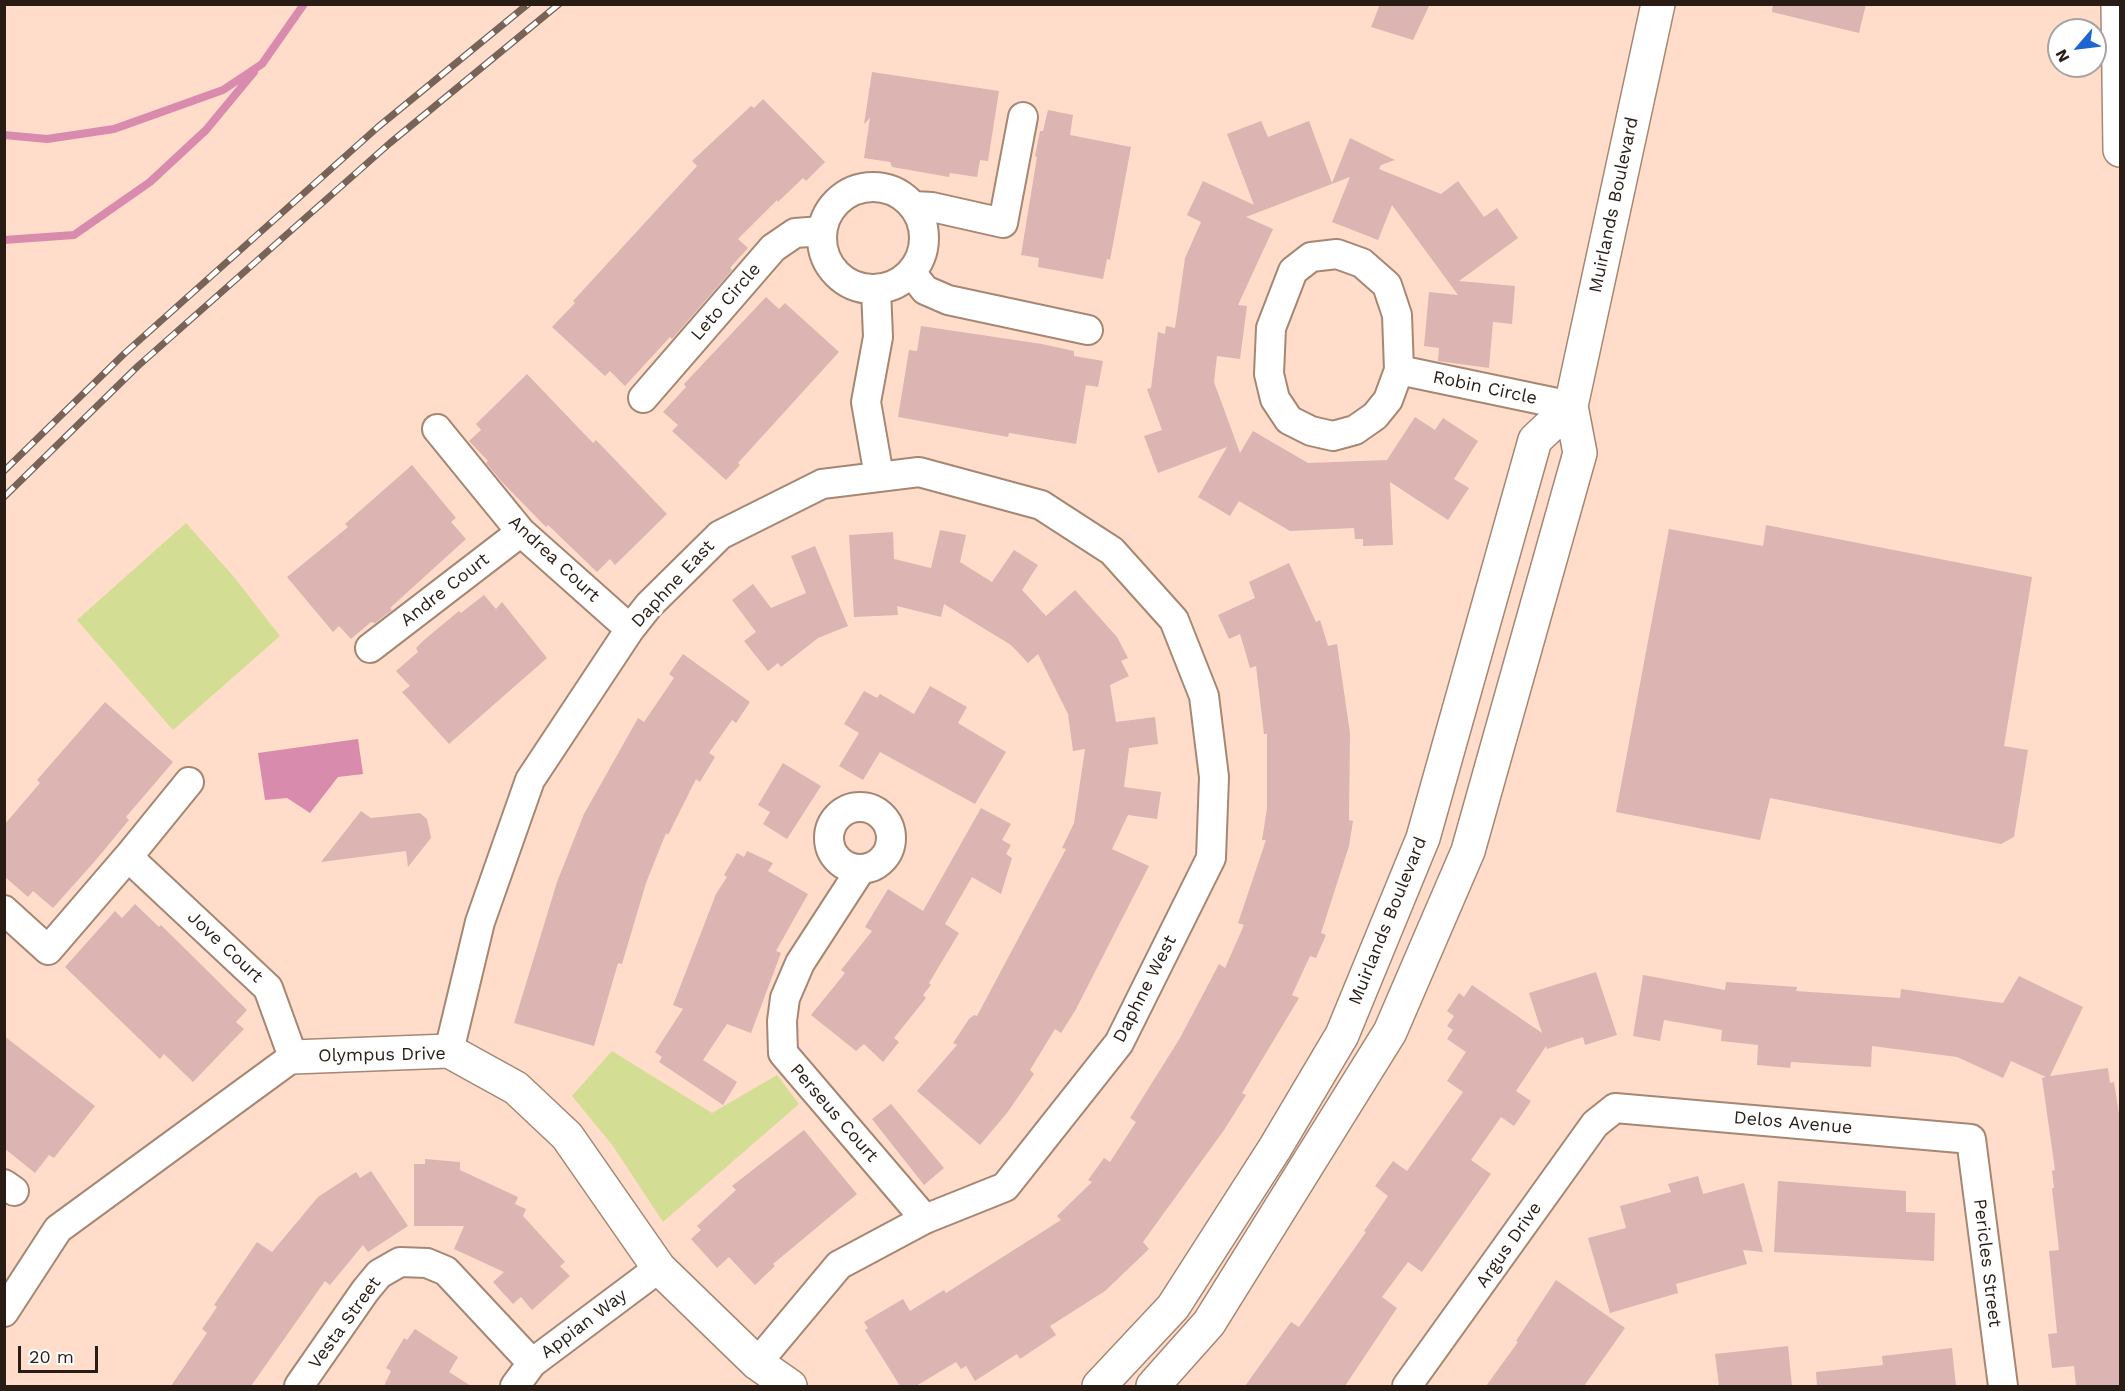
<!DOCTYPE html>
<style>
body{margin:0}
#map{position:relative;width:2125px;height:1391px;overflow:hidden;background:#ffddca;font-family:"Work Sans",sans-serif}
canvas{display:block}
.frame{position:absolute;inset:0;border:6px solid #281c15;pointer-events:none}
.north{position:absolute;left:2047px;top:18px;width:60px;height:60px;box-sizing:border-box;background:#fff;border:2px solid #a9a4a1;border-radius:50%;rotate:242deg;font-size:16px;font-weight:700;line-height:24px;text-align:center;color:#281c15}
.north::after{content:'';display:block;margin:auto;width:21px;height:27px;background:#1d65d0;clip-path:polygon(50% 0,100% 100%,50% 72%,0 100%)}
.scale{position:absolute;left:18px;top:1346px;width:80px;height:27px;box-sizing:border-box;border:3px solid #281c15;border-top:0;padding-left:8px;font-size:18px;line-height:21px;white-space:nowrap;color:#281c15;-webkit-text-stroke:4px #fff;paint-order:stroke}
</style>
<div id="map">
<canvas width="2125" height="1391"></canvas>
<div class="frame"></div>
<div class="north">N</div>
<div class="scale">20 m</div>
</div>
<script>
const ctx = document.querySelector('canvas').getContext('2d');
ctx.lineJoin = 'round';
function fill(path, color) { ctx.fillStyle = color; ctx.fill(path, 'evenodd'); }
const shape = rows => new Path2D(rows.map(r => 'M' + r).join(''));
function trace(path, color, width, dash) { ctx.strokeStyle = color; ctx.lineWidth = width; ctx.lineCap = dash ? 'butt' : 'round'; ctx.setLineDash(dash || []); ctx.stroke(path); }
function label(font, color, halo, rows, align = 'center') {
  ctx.font = font + ' "Work Sans",sans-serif'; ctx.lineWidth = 6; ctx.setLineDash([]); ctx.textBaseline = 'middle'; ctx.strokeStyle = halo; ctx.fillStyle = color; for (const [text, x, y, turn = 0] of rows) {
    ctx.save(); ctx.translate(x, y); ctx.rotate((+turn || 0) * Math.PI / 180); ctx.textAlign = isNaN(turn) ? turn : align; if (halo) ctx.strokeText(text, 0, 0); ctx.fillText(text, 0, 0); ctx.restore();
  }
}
const green = shape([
 [186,523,234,577,280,636,173,730,77,620],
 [612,1051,712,1113,777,1075,799,1104,663,1222,613,1146,572,1096]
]);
const water = shape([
 [358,739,363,774,338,777,310,813,287,798,265,800,258,753]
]);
const stream = shape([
 [4,135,47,139,114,129,223,90,262,64,304,4],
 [4,240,74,235,150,182,206,130,254,72]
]);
const building = shape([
 [1380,4,1430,4,1413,40,1371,27],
 [1773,4,1866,4,1859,33,1772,12],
 [872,72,999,91,988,161,980,160,977,177,950,173,949,177,892,167,890,162,864,158,870,118,864,124],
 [763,99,825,162,806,181,803,178,778,202,777,200,738,239,748,248,730,268,732,270,672,339,670,337,625,386,610,371,605,376,552,327,575,303,573,301,697,166,692,161,751,106,754,108],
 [1048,110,1073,115,1070,135,1131,147,1110,260,1107,259,1103,279,1038,267,1039,258,1021,255,1037,157,1035,156,1040,131,1043,131],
 [1261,121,1268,137,1309,121,1332,183,1350,138,1395,160,1381,165,1379,169,1441,194,1458,181,1484,217,1497,208,1518,238,1459,281,1515,286,1512,324,1493,322,1489,368,1438,361,1439,348,1424,346,1429,292,1458,295,1392,205,1378,240,1332,222,1350,177,1246,217,1273,229,1238,305,1247,306,1240,359,1217,356,1214,382,1240,453,1253,431,1308,463,1387,460,1415,417,1435,430,1443,418,1478,441,1454,479,1469,488,1448,520,1390,482,1393,545,1363,546,1363,539,1355,539,1354,528,1290,531,1239,501,1230,516,1198,497,1227,447,1158,473,1144,436,1162,430,1147,389,1151,388,1158,332,1165,334,1166,326,1175,328,1185,258,1201,222,1187,215,1203,181,1254,205,1227,134],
 [766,297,779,309,785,303,839,352,738,463,740,465,726,480,672,431,678,425,663,412,686,387,684,384],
 [921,326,1042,344,1074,351,1074,356,1103,361,1098,387,1086,385,1076,444,1009,433,1008,437,898,417,909,350,917,351],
 [527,374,593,443,596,440,667,514,615,565,610,559,597,572,548,525,546,527,502,482,486,463,488,461,469,441,481,430,476,424],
 [412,465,456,518,451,522,466,539,390,608,392,610,375,623,371,622,351,639,339,626,333,632,287,577,348,527,345,524],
 [1766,525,2032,577,2004,746,2028,750,2014,837,2001,844,1770,798,1760,840,1616,812,1669,529,1763,546],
 [940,530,966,535,960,562,992,582,1014,550,1038,565,1022,590,1046,616,1075,590,1117,637,1128,658,1121,661,1129,676,1110,685,1116,722,1155,717,1158,744,1129,748,1124,787,1161,792,1157,819,1128,815,1112,849,1149,866,1075,1011,1061,1033,1055,1029,1030,1070,1034,1074,1007,1113,980,1145,917,1091,957,1045,953,1043,969,1019,974,1015,977,1016,1066,849,1062,848,1074,823,1085,749,1073,751,1068,714,1038,654,1028,663,1011,645,944,604,941,617,897,606,898,615,854,617,849,535,893,532,894,559,931,568],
 [815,546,848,626,818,638,781,667,778,663,768,671,744,641,756,632,732,600,753,584,771,608,806,593,791,556],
 [1289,563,1316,622,1320,620,1328,646,1337,644,1350,733,1349,820,1353,821,1349,846,1321,933,1326,935,1316,958,1310,956,1292,995,1299,998,1242,1093,1246,1095,1224,1130,1143,1242,1149,1249,1105,1291,1050,1326,1056,1335,1020,1359,1017,1354,975,1381,966,1366,961,1369,956,1362,916,1386,900,1386,865,1330,868,1328,864,1322,903,1299,910,1311,944,1290,946,1293,1061,1220,1057,1216,1092,1182,1088,1180,1104,1158,1110,1162,1136,1122,1130,1118,1180,1038,1219,964,1225,968,1244,925,1238,923,1266,840,1262,840,1267,808,1267,734,1264,734,1256,666,1250,668,1240,634,1229,639,1218,615,1255,598,1249,582],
 [484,595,496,609,502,602,547,658,449,744,402,692,410,686,396,671,418,652,416,648,424,640,459,611,461,613],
 [683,654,750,702,736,723,732,720,709,753,715,757,700,782,696,779,668,835,666,833,646,883,622,964,618,963,594,1046,514,1023,557,882,584,814,638,718,644,722,674,678,669,674],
 [930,686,967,707,958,723,1006,752,975,804,880,752,863,780,839,766,859,733,844,724,864,691,877,698,880,694,914,714],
 [105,702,173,762,126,817,129,820,95,861,53,908,33,891,28,897,4,876,4,825,40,783,37,780],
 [783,763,821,786,787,839,763,824,770,812,758,805],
 [981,808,1011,824,1002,840,1011,845,1006,854,1012,858,1001,894,972,877,945,924,959,933,929,983,931,985,923,995,926,998,894,1038,899,1042,883,1062,864,1044,856,1051,811,1015,845,973,841,970,872,931,865,927,888,889,923,911],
 [361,811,371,818,420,813,427,819,431,838,408,867,406,851,321,862],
 [747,851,773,863,768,871,808,894,776,951,781,953,751,1033,727,1024,703,1060,737,1082,723,1105,659,1062,662,1057,655,1052,683,1009,673,1005,716,894,727,877,724,875,737,853,744,857],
 [135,904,159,927,161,925,247,1010,236,1022,244,1029,193,1082,164,1054,160,1059,65,967,115,911,122,918],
 [1596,972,1617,1035,1585,1045,1583,1037,1547,1049,1546,1046,1516,1091,1531,1101,1514,1126,1501,1117,1471,1160,1491,1174,1422,1272,1408,1262,1382,1297,1397,1308,1345,1386,1245,1386,1291,1322,1299,1327,1366,1232,1364,1231,1388,1196,1375,1186,1393,1161,1407,1171,1463,1092,1447,1081,1466,1052,1447,1039,1453,1030,1447,1026,1454,1016,1447,1011,1459,993,1464,997,1472,985,1542,1033,1529,993],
 [1643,975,1725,990,1726,982,1797,987,1796,991,1900,998,1901,989,2003,1003,2019,976,2083,1007,2050,1076,2108,1068,2110,1083,2114,1082,2121,1127,2121,1386,2076,1386,2074,1366,2052,1368,2048,1334,2057,1333,2049,1251,2059,1250,2052,1188,2054,1188,2052,1171,2055,1170,2042,1078,2046,1077,2011,1061,2003,1078,1957,1057,1872,1046,1871,1067,1791,1062,1790,1068,1757,1065,1758,1045,1721,1041,1722,1030,1664,1020,1660,1041,1633,1036],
 [4,1036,95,1106,54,1158,49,1155,35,1173,4,1148],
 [891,1104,944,1168,924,1185,872,1119],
 [804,1130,857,1194,773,1264,775,1266,755,1285,729,1257,717,1268,691,1239,701,1230,697,1226,736,1190,732,1186],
 [425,1159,460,1162,460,1170,518,1197,515,1204,526,1209,523,1216,565,1262,560,1266,570,1276,532,1310,521,1297,513,1304,493,1282,504,1272,454,1249,464,1226,414,1226,414,1164,425,1164],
 [371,1171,408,1226,368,1252,363,1245,330,1285,325,1281,251,1386,171,1386,207,1333,202,1329,217,1307,214,1305,257,1242,272,1252,318,1197,356,1172,360,1178],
 [1698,1176,1703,1194,1744,1183,1763,1252,1743,1250,1747,1264,1676,1284,1678,1293,1610,1313,1588,1238,1626,1228,1620,1206,1671,1192,1668,1184],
 [1778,1181,1906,1191,1906,1212,1935,1213,1934,1261,1774,1252],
 [1556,1280,1625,1328,1584,1386,1486,1386,1518,1342,1516,1341],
 [415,1329,458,1357,449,1372,471,1386,384,1386,391,1371,386,1368,404,1338,407,1340],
 [1788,1346,1792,1386,1719,1386,1715,1354],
 [1952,1348,1956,1386,1817,1386,1816,1372,1883,1365,1882,1356]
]);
const minor = shape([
 '822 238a51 51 0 1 1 102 0a51 51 0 1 1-102 0Z',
 [914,206,932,207,1003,223,1023,117],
 [911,272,925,290,948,300,1088,330],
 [876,289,878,337,866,402,879,476],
 [1399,370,1388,400,1375,416,1355,430,1333,436,1311,431,1289,420,1275,399,1269,374,1271,328,1293,271,1311,257,1337,254,1362,263,1387,285,1397,315,1399,370,1571,406],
 [643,398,773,248,795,233,822,231],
 [437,429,521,532,630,629],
 [370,648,521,532],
 '829 838a31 31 0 1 1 62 0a31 31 0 1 1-62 0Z',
 [861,869,800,963,785,998,782,1021,783,1053,925,1219],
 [4,910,48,950,128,857,189,782],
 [449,1051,480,922,530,780,630,629,649,605,720,535,822,484,919,472,1041,505,1112,551,1174,620,1204,696,1214,777,1211,858,1119,1043,1005,1187,925,1219,839,1265,757,1363],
 [4,1184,14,1191],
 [4,1312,58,1229,293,1057,268,988,128,857],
 [299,1386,365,1291,379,1274,400,1262,427,1263,446,1271,532,1363],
 [515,1386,532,1363,659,1268],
 [1407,1386,1595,1124,1615,1108,1971,1139,2003,1386]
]);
const tertiary = shape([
 [293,1057,449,1051,516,1088,567,1136,659,1268,757,1363,790,1386]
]);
const secondary = shape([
 [1099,1386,1173,1307,1275,1148,1342,1035,1423,838,1535,440,1571,406],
 [1153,1386,1209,1323,1390,1032,1468,851,1580,453,1571,406,1658,4]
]);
const motorway = shape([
 [2118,4,2120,150]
]);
const rail = shape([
 [4,471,125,353,378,127,528,4],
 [4,497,138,366,390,143,559,4]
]);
const streetNames = [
 ["Muirlands Boulevard",1614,205,-78],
 ["Leto Circle",726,302,-49],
 ["Robin Circle",1485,388,12],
 ["Andrea Court",554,559,43],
 ["Daphne East",673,584,-47],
 ["Andre Court",445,590,-38],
 ["Muirlands Boulevard",1388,921,-68],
 ["Jove Court",225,947,43],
 ["Daphne West",1145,989,-63],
 ["Olympus Drive",382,1055,-1],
 ["Perseus Court",834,1113,49],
 ["Delos Avenue",1793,1123,5],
 ["Argus Drive",1509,1245,-55],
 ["Pericles Street",1987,1263,83],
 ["Vesta Street",345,1323,-54],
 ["Appian Way",584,1324,-37]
];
fill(green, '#d3dd93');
fill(water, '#d88bad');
trace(stream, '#d88bad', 8);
fill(building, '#dcb4b2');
trace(minor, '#a58774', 32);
trace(tertiary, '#a58774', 36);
trace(secondary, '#a58774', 36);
trace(motorway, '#a58774', 36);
trace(minor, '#fff', 28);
trace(tertiary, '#fff', 33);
trace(secondary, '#fff', 33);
trace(motorway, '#fff', 33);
trace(rail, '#776357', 7);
trace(rail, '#fff', 4.5, [14]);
label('18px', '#281c15', '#fff', streetNames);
</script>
